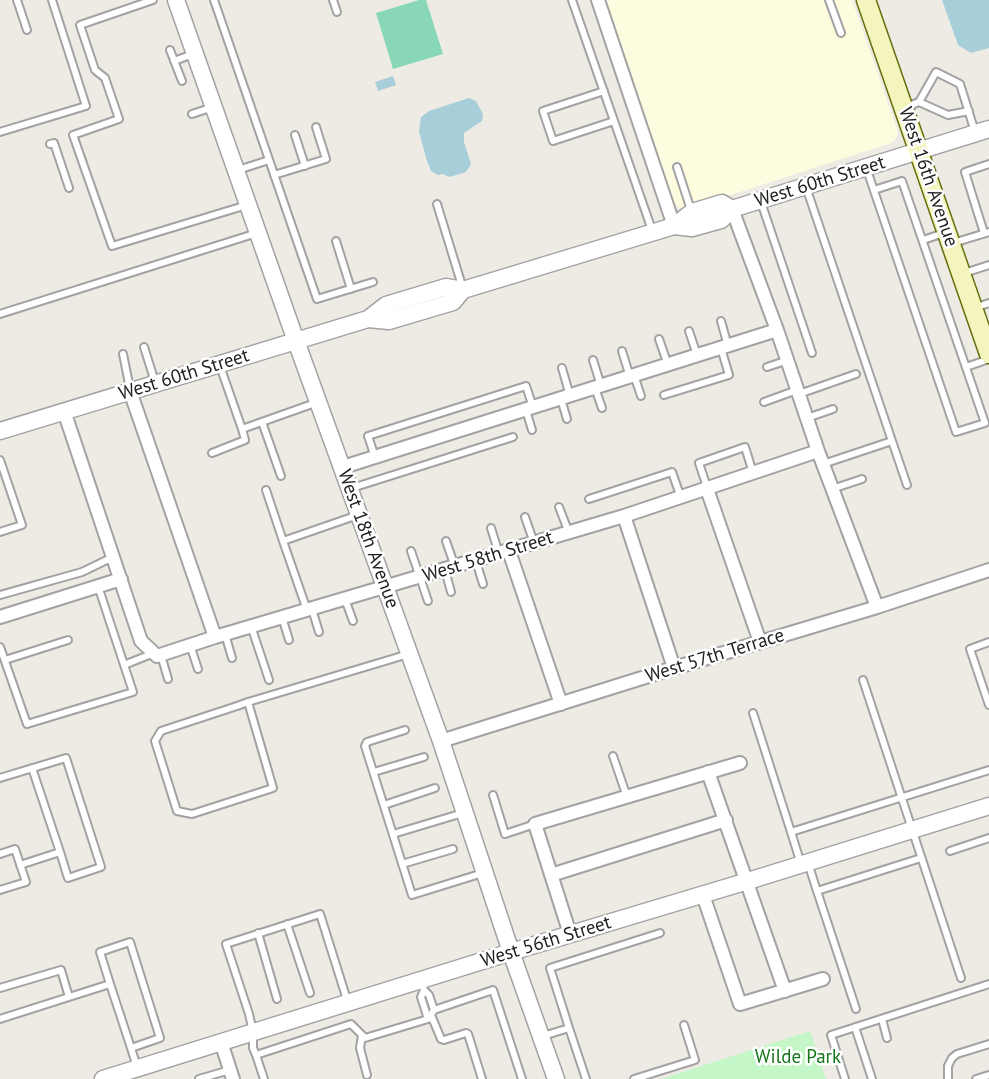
<!DOCTYPE html>
<style>
body{margin:0}
canvas{display:block;background:#eeebe5}
</style>
<canvas width="989" height="1079"></canvas>
<script>
const ctx = document.querySelector('canvas').getContext('2d');
ctx.lineJoin = 'round';
function fill(path, color) { ctx.fillStyle = color; ctx.fill(path, 'evenodd'); }
const shape = rows => new Path2D(rows.map(r => 'M' + r).join(''));
function trace(path, color, width, dash) { ctx.strokeStyle = color; ctx.lineWidth = width; ctx.lineCap = dash ? 'butt' : 'round'; ctx.setLineDash(dash || []); ctx.stroke(path); }
function label(font, color, halo, rows, align = 'center') {
  ctx.font = font + ' "PT Sans",sans-serif'; ctx.lineWidth = 5; ctx.setLineDash([]); ctx.textBaseline = 'middle'; ctx.strokeStyle = halo; ctx.fillStyle = color; for (const [text, x, y, turn = 0] of rows) {
    ctx.save(); ctx.translate(x, y); ctx.rotate((+turn || 0) * Math.PI / 180); ctx.textAlign = isNaN(turn) ? turn : align; if (halo) ctx.strokeText(text, 0, 0); ctx.fillText(text, 0, 0); ctx.restore();
  }
}
const education = shape([
 [603,0,852,0,898,132,896,139,891,143,684,210,674,204]
]);
const park = shape([
 [810,1031,826,1079,661,1079]
]);
const pitch = shape([
 [419,0,426,0,443,54,393,69,376,13]
]);
const water = shape([
 [942,0,989,0,989,48,971,53,958,45],
 [393,76,396,85,378,91,375,82],
 [469,98,476,101,483,114,482,121,464,133,464,142,471,164,466,172,460,174,449,177,443,174,438,175,431,171,426,158,419,131,421,117,429,111]
]);
const service = shape([
 [17,0,27,30],
 [153,0,80,25,95,70,105,78,119,119,73,135,112,246,247,205],
 [214,0,317,299,373,282],
 [333,0,337,12],
 [572,0,653,233],
 [829,0,841,33],
 [170,50,182,81],
 [174,61,193,54],
 [604,91,543,111,553,141,614,121],
 [919,102,948,115,969,111],
 [906,107,919,102,936,72,960,84,975,132],
 [192,114,213,107],
 [0,132,86,106,52,0],
 [295,135,305,166],
 [50,144,54,143,69,188],
 [677,167,691,210],
 [238,170,269,160],
 [867,170,956,432,985,423,902,181,874,190],
 [274,175,326,159,316,127],
 [806,187,892,441],
 [761,202,812,353],
 [437,204,463,289],
 [984,233,965,172,989,164],
 [923,240,944,233],
 [336,241,351,289],
 [953,243,989,232],
 [964,273,989,265],
 [974,308,989,303],
 [0,314,257,233],
 [721,321,728,346],
 [689,331,697,355],
 [659,339,668,365],
 [144,347,155,382],
 [622,351,630,377],
 [123,354,130,389],
 [593,360,601,386],
 [220,366,242,429,318,402],
 [767,367,788,360],
 [966,367,989,359],
 [562,368,570,396],
 [634,375,641,396],
 [595,388,602,408],
 [799,394,856,374],
 [664,395,729,375,721,348],
 [561,399,567,419],
 [764,402,797,390],
 [526,410,532,430],
 [807,418,833,409],
 [262,422,281,476],
 [212,453,245,440,242,429],
 [375,457,368,436,526,386,533,407],
 [0,460,22,525,0,532],
 [823,464,892,441,907,485],
 [707,487,699,463,745,447,753,473],
 [352,488,513,437],
 [832,489,862,479],
 [266,490,283,541,358,515],
 [589,499,672,472,681,498],
 [559,507,569,533],
 [525,517,534,543],
 [491,528,499,554],
 [283,541,307,610],
 [446,541,455,567],
 [411,551,428,601],
 [476,561,483,584],
 [445,570,451,592],
 [0,595,82,572,113,557],
 [345,599,353,621],
 [312,609,319,632],
 [282,617,289,640],
 [251,626,269,680],
 [225,634,232,658],
 [989,642,970,649,989,705],
 [190,645,198,669],
 [0,647,27,724,133,692,98,586],
 [161,655,168,679],
 [5,660,68,640],
 [124,665,154,653],
 [863,680,961,978],
 [248,702,273,788,192,814,177,811,155,741,161,731,237,706,248,702,392,659,408,654],
 [753,713,791,832,989,770],
 [405,730,367,742,365,746,412,895,483,873],
 [613,756,627,797],
 [32,768,60,852],
 [374,772,424,757],
 [0,778,66,758,101,867,68,878,60,852,20,865],
 [493,795,505,834,535,824],
 [384,805,435,788],
 [791,832,801,864],
 [393,834,463,813],
 [950,851,989,838],
 [0,854,15,849,26,882,0,890],
 [808,863,817,891],
 [402,864,453,849],
 [287,924,310,993],
 [258,933,277,999],
 [421,981,424,990,429,995,434,1010],
 [0,988,61,970,69,997,110,984],
 [424,990,421,997,428,1019],
 [348,1003,320,914,226,944,249,1014,253,1032,253,1048,256,1055,351,1024,365,1038,428,1019,434,1010,493,990,522,1079],
 [856,1009,817,891,921,858],
 [431,1015,441,1039,444,1040,466,1033,468,1034,482,1079],
 [0,1019,69,997],
 [882,1019,887,1038],
 [855,1027,872,1079],
 [569,1028,586,1079],
 [362,1035,360,1048,367,1075],
 [543,1036,569,1028,550,968,660,933],
 [131,1048,160,1038,130,942,100,952,110,984,131,1048,137,1067],
 [256,1055,264,1079],
 [199,1079,230,1070],
 [634,1079,695,1060,684,1025],
 [845,1079,831,1035,989,984],
 [948,1079,948,1066,952,1058,957,1054,989,1044],
 [976,1079,989,1075]
]);
const minor = shape([
 [598,0,674,226],
 [732,209,777,330,818,451,877,607],
 [130,391,215,637],
 [64,411,141,641,157,656,215,637,624,516,818,451],
 [343,467,777,330],
 [707,489,760,642],
 [624,516,674,668],
 [509,551,561,704],
 [0,617,121,579],
 [441,741,674,668,877,607,989,570],
 [708,772,785,991],
 [551,875,726,820],
 [703,895,740,1004,823,979],
 [570,934,535,824,740,763],
 [221,1042,233,1079]
]);
const tertiary = shape([
 [176,0,296,341,441,741,511,952,556,1079],
 [674,226,692,212,722,203,732,209],
 [368,319,389,321,453,302,463,290],
 [0,431,368,319,386,305,446,287,463,290,674,226,692,228,721,220,732,209,989,129],
 [103,1079,511,952,748,881,989,806]
]);
const secondary = shape([
 [866,0,989,354]
]);
const streetNames = [
 ["West 16th Avenue",928,177,71],
 ["West 60th Street",820,182,-17],
 ["West 60th Street",184,375,-17],
 ["West 18th Avenue",368,539,70],
 ["West 58th Street",488,557,-17],
 ["West 57th Terrace",715,656,-17],
 ["West 56th Street",546,942,-17]
];
const parkNames = [
 ["Wilde Park",798,1058]
];
fill(education, '#fdfcdf');
fill(park, '#c5f6c7');
fill(pitch, '#88d8b7');
fill(water, '#a8cfd9');
trace(service, '#a2a2a2', 10);
trace(minor, '#a2a2a2', 16);
trace(tertiary, '#a2a2a2', 19);
trace(secondary, '#666e0c', 21);
trace(service, '#fff', 6);
trace(minor, '#fff', 12);
trace(tertiary, '#fff', 16);
trace(secondary, '#f4f5bc', 18);
label('19px', '#1e1e1e', '#fff', streetNames);
label('19px', '#137518', '#fff', parkNames);
</script>
